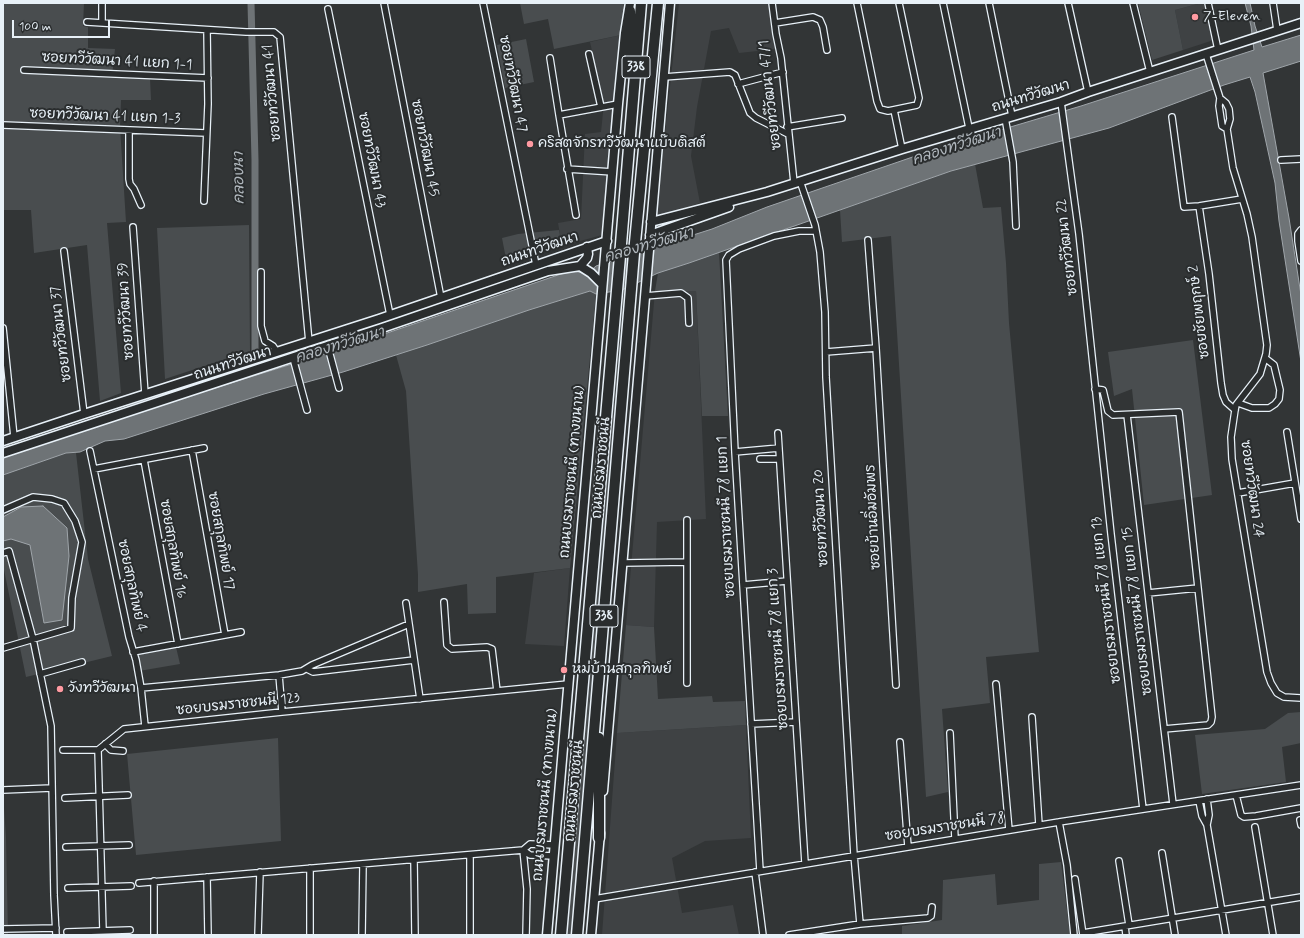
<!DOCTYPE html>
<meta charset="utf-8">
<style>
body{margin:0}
#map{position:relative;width:1304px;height:938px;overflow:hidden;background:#323536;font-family:Mynerve,sans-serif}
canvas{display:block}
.frame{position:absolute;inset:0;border:4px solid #e8f1f8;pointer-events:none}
.scale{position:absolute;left:12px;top:20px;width:98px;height:18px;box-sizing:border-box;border:2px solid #e8f1f8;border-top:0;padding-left:5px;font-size:12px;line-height:14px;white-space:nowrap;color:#e8f1f8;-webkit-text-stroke:3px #2a2d2e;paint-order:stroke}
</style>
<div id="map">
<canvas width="1304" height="938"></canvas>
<div class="frame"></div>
<div class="scale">100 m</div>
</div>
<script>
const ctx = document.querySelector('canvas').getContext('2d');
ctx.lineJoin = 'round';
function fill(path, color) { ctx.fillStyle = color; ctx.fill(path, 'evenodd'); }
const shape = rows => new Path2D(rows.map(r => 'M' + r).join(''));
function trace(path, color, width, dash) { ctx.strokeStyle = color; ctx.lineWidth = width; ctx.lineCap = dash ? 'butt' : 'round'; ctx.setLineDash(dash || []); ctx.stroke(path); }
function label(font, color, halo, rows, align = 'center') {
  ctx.font = font + ' Mynerve,"Playpen Sans Thai",sans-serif'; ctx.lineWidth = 4; ctx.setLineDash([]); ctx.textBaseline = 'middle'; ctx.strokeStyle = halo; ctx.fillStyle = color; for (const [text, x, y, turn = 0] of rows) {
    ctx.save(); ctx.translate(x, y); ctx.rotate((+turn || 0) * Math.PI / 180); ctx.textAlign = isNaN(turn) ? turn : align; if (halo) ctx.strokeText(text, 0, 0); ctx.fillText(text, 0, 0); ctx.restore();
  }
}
const built = shape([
 [679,3,769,3,776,49,739,53,729,28,711,31,697,107,691,156,700,203,659,216,657,214,657,207],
 [1201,3,1204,3,1214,40,1183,50,1175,10],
 [621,35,603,231,602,235,562,246,558,223,581,219,585,134,601,132,604,103,590,42],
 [655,291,696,291,706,519,657,522,654,627,626,625],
 [570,568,564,646,525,644,534,573],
 [746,725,751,838,705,841,672,858,682,913,733,905,739,935,602,935,617,733]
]);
const green = shape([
 [3,3,84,3,83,26,88,27,88,48,115,49,112,76,150,78,151,100,121,100,120,127,126,222,107,223,121,393,100,401,87,245,34,253,31,210,3,210],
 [520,3,625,3,621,35,554,49,548,19,524,24],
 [1138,3,1201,3,1175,10,1183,50,1152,60],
 [526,39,534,82,505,88,497,45],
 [975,164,983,208,1001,207,1006,263,1009,323,1039,652,986,657,990,703,942,709,948,792,926,797,891,236,842,242,840,210,951,171],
 [249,225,250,351,165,379,157,228],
 [559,230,562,246,507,264,502,238,518,234],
 [719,252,728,416,702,416,696,291,655,291,658,273],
 [628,287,573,935,566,935,622,290],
 [590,291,596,294,570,568,496,577,496,613,468,614,467,584,418,592,418,575,406,391,396,355,529,310],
 [1193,340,1212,495,1144,505,1132,389,1114,396,1108,352],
 [66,453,76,453,88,559,112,656,26,677,3,565,3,475],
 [626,625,654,627,658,699,712,696,713,702,745,701,746,725,617,733],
 [176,647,180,664,139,671,135,654],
 [1301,712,1301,743,1282,747,1286,782,1202,794,1195,735,1265,729,1288,713],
 [278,738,281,841,136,855,127,754],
 [3,793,6,837,8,935,3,935],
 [1061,862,1070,935,902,935,902,926,942,920,943,880,995,874,997,905,1039,900,1039,864]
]);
const water = shape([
 [1245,3,1250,3,1255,26,1262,47,1301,35,1301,61,1263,73,1289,218,1301,295,1301,362,1279,221,1275,183,1255,92,1250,77,1224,85,1109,128,951,171,689,263,658,273,622,290,596,294,590,291,529,310,427,345,343,372,264,394,124,439,105,441,80,452,66,453,3,475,3,457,189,396,334,351,561,274,573,271,583,273,586,275,596,266,712,229,767,207,933,150,1081,106,1254,50,1251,26,1245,3],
 [43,506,67,528,69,556,62,620,44,623,30,545,11,539,3,541,3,517,21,507,43,506]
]);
const canal = shape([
 [251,3,255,160,255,352]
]);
const street = shape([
 [384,3,441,298],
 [483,3,536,265],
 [772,3,776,34,781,58,794,183],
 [857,3,877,101,880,109,888,111,917,105,919,98,899,3],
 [943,3,969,128],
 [989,3,1012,116],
 [1068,3,1088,92],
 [1133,3,1150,72],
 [1208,3,1218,50],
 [1273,3,1277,30],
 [328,9,390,315],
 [87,22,246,32,274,32,280,37,309,342],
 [102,23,102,3],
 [775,23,813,17,820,20,823,27,827,50],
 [589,54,601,107],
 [1206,54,1220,98,1219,106,1222,126,1227,129],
 [550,58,559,115],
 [24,70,208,78],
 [664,77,730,72,735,75,750,113,756,118,788,134],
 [738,84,783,72],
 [1220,98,1226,103,1229,109,1230,119,1227,129,1233,168,1247,214,1252,237,1267,345,1266,354,1260,374,1236,405,1235,410,1231,437,1232,459,1267,672,1271,683,1277,693,1284,697,1301,698],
 [1061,102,1079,234,1111,534,1143,809],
 [894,110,902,149],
 [1172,117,1184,207,1199,206,1242,199],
 [1005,118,1013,162,1016,226],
 [3,125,206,133],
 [787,127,842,118],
 [129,130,129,179,130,184,134,189,141,205],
 [1281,160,1301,159],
 [567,169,613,172],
 [800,181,815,225,820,252,825,312,826,377,854,855,860,924],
 [204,201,208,104,207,30],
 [1199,206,1209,274,1221,383,1223,395,1226,402,1235,410],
 [576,215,559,115,618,104],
 [133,227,145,394],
 [1301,230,1298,234,1298,241,1301,261],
 [868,240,876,348,896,685],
 [64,251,84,414],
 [261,272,261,326,265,341,273,346,277,352],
 [645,296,681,293,688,298,689,323],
 [3,328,14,437],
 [328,347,339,388],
 [826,352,876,348],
 [293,358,307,410],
 [1095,389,1103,390,1108,411,1113,415,1179,412,1212,717,1211,722,1208,725,1164,729],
 [1238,403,1252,408,1269,408,1275,404,1279,399,1280,390,1274,365,1265,358],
 [1127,415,1173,804],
 [1287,432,1301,519],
 [778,433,805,863],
 [192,450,225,635],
 [90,451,129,637,136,660,141,688,145,726],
 [735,452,779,448],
 [760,459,779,459],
 [144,460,178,644],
 [94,469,204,448],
 [1238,493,1295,483],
 [3,510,33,497,52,499,64,503,75,521,82,542,72,598,71,628,3,648],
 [687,520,687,683],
 [3,553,9,551,33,639,51,726,54,895,56,935],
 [623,563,687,562],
 [743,585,787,581],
 [1148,593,1198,588],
 [444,602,447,645,452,649,487,647,492,649,497,691],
 [406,603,420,699],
 [133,652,241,632],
 [307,669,313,672,414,660],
 [40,674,82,662],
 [279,675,282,712],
 [996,684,1009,830],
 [141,688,279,675,302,671,312,665,409,624],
 [1032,717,1039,825],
 [751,724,796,722],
 [950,733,955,839],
 [900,742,908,847],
 [105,744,111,750,123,751],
 [63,750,98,750],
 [3,790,52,788],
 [1236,795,1241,815,1244,817,1256,816,1301,808],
 [65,798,128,795],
 [1207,799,1209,815,1207,825,1226,935],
 [1199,801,1202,816,1207,825],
 [1300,820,1301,825],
 [1059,822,1067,865,1074,935],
 [1255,827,1273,935],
 [66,847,129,845],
 [1162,853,1175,935],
 [470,855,470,935],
 [554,856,530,855,523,850,530,844,555,845],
 [414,860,415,935],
 [1119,861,1129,925],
 [310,868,310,935],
 [760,871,735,452,726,260,729,255,739,249,774,236,799,231,816,231],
 [755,872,763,935],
 [207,877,208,935],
 [1075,879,1083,935],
 [139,883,523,850,527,889,526,935],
 [68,888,131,886],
 [594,899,1059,822,1301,785],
 [1125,926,1126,935],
 [3,929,56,928],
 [103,931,98,750,124,729,282,712,568,684],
 [67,932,130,930],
 [1083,933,1301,897],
 [154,935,154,881],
 [258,935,260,872],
 [362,935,363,864],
 [789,935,860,924,928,918,931,916,932,907]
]);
const secondary = shape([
 [651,222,767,192,902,149,1061,102,1088,92,1301,23],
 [650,235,729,207],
 [580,266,587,258,588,254,587,247],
 [3,441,84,414,379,319,607,241],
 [3,453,385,327,548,271,580,266,591,273,602,284],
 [603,791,670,3],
 [547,935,618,104,625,33,630,3],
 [591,935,600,833]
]);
const highway = shape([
 [630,11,630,66],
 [599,838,599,738],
 [561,935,620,256,641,3],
 [577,935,634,253,658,3]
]);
const markers = [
 [1195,17,4,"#ff9aa2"],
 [530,144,4,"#ff9aa2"],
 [564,670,4,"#ff9aa2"],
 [60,689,4,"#ff9aa2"]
];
const shields = [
 [636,67,28],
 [604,616,28]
];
const shieldNames = [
 ["338",636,67],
 ["338",604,616]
];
const poiNames = [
 ["7-Eleven",1203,17],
 ["คริสตจักรทวีวัฒนาแบ๊บติสต์",538,144],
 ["หม่บ้านสกุลทิพย์",572,670],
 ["วังทวีวัฒนา",68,689]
];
const streetNames = [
 ["ซอยทวีวัฒนา 41 แยก 1-1",117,62,3],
 ["ซอยทวีวัฒนา 47",512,84,79],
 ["ซอยทวีวัฒนา 41",273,93,-95],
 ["ซอยทวีวัฒนา 47/1",771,95,-97],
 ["ถนนทวีวัฒนา",1031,97,-17],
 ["ซอยทวีวัฒนา 41 แยก 1-3",105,117,2],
 ["ซอยทวีวัฒนา 45",424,148,79],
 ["ซอยทวีวัฒนา 43",371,160,79],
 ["ซอยทวีวัฒนา 22",1068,247,-97],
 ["ถนนทวีวัฒนา",540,250,-19],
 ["ซอยทวีวัฒนา 39",127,311,-94],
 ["ซอยชัยพฤกษ์ 2",1200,312,-97],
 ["ซอยทวีวัฒนา 37",62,334,-97],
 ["ถนนทวีวัฒนา",233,364,-18],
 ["ถนนบรมราชชนนี",602,468,-85],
 ["ถนนบรมราชชนนี (ทางขนาน)",573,472,-85],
 ["ซอยทวีวัฒนา 24",1251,489,82],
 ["ซอยบรมราชชนนี 78 แยก 1",727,517,-93],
 ["ซอยบ้านอิ่มอัมพร",874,517,-93],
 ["ซอยทวีวัฒนา 20",822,518,-93],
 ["ซอยสกุลทิพย์ 17",220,541,80],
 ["ซอยสกุลทิพย์ 16",172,549,80],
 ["ซอยสกุลทิพย์ 4",131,586,78],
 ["ซอยบรมราชชนนี 78 แยก 13",1107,600,-97],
 ["ซอยบรมราชชนนี 78 แยก 15",1138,611,-97],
 ["ซอยบรมราชชนนี 78 แยก 3",779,649,-94],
 ["ซอยบรมราชชนนี 123",238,705,-6],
 ["ถนนบรมราชชนนี",575,791,-85],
 ["ถนนบรมราชชนนี (ทางขนาน)",546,795,-85],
 ["ซอยบรมราชชนนี 78",945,828,-9]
];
const waterNames = [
 ["คลองทวีวัฒนา",957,147,-18],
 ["คลองนา",240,178,-91],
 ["คลองทวีวัฒนา",649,246,-16],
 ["คลองทวีวัฒนา",340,346,-17]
];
fill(built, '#3f4244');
fill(green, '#494d4f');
fill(water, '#6e7376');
trace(water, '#9fa5aa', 1);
trace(canal, '#6e7376', 7);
trace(street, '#e8f1f8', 8);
trace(secondary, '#e8f1f8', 11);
trace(highway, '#e8f1f8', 13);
trace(street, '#2a2d2e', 5.5);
trace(secondary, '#2a2d2e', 8);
trace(highway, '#2a2d2e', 10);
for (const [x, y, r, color] of markers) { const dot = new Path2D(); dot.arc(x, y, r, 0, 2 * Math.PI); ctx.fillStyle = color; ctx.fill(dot); trace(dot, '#2a2d2e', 1.5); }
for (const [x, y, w] of shields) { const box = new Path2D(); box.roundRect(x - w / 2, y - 11, w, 22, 3); ctx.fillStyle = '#2a2d2e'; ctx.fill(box); trace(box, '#e8f1f8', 1); }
label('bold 13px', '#e8f1f8', null, shieldNames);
label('14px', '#e8f1f8', '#2a2d2e', poiNames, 'left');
label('14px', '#e8f1f8', '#2a2d2e', streetNames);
label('italic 15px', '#b1b8be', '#2a2d2e', waterNames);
</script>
